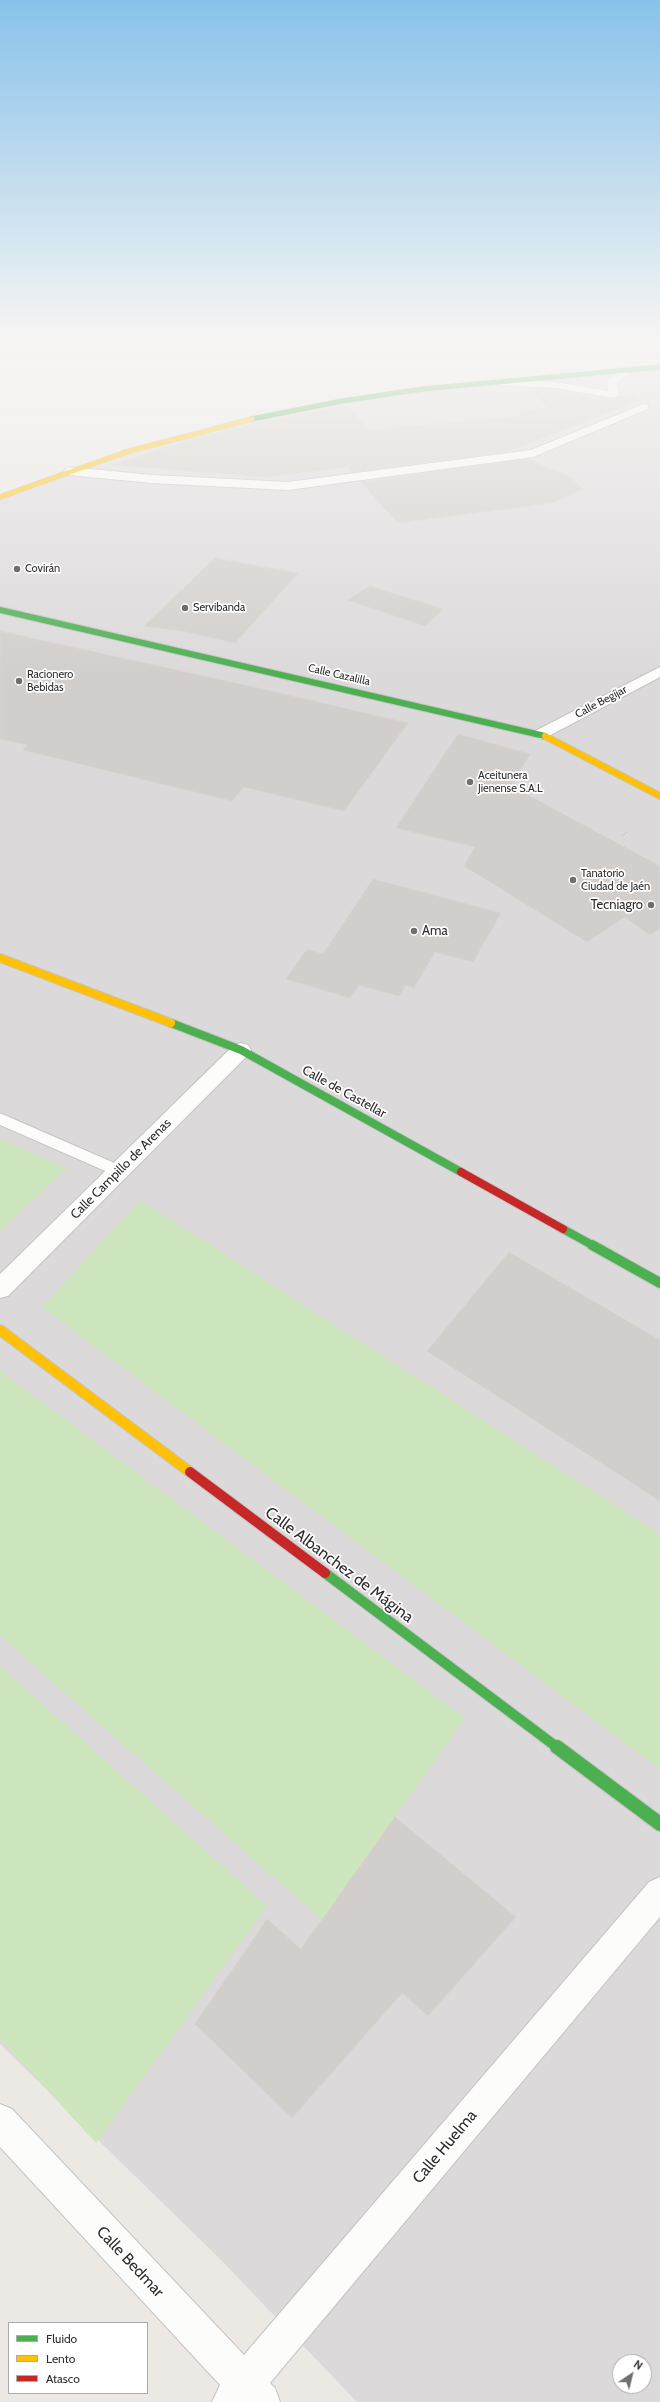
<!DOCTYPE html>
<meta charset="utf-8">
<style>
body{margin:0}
#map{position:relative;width:660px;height:2402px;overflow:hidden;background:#ece8e4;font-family:Cabin,sans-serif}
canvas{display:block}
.legend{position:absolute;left:8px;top:2322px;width:140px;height:72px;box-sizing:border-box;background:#fff;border:1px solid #ababab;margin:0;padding:5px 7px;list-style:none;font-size:12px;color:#2e2e2e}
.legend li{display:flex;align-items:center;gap:8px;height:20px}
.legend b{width:20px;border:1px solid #ababab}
.north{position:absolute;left:612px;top:2354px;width:40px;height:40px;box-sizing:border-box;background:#fff;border:1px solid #ababab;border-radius:50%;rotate:35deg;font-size:11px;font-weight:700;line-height:16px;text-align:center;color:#2e2e2e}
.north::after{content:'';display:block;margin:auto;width:14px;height:18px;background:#706f6e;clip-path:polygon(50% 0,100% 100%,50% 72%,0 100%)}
</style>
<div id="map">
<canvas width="660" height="2402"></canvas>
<ul class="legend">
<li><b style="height:5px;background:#4caf50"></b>Fluido</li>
<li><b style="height:5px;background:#ffc107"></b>Lento</li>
<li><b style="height:5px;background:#c62828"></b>Atasco</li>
</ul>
<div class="north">N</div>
</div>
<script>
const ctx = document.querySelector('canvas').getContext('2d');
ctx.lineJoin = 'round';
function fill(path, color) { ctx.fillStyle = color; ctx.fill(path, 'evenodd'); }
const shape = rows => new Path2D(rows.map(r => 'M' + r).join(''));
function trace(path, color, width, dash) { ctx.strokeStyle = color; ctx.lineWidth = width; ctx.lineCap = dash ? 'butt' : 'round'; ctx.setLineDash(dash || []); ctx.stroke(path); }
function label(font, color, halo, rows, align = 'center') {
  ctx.font = font + ' Cabin,sans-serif'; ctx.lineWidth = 3.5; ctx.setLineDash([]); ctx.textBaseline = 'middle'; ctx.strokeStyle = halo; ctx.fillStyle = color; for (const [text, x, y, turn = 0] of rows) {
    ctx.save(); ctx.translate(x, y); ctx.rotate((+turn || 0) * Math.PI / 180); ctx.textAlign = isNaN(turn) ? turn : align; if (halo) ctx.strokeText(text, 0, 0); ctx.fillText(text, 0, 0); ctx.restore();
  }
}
const industrial = shape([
 [660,367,660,2402,357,2402,221,2260,0,2044,0,498,146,446,281,411,438,388],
 [620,2362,644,2362,644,2386,620,2386]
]);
const green = shape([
 [0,1139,67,1168,0,1231],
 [140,1200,660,1534,659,1769,42,1307],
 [0,1371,465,1718,322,1920,0,1636],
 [0,1666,267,1906,96,2143,0,2039]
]);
const building = shape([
 [527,388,583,394,588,399,603,398,614,399,620,396,636,394,638,401,509,451,352,472,348,467,268,477,112,465,188,440,240,427,348,405,368,430,522,416,518,412,548,408,527,388],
 [527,459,570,477,583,489,551,503,398,523,361,482,527,459],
 [215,558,298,573,235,643,183,631,144,626,215,558],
 [370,586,443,609,425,626,347,600,370,586],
 [0,631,258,688,408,723,344,811,244,787,232,801,23,750,28,745,0,739,0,631],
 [458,734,530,754,511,786,660,866,660,928,650,935,625,917,587,942,464,866,475,847,396,828,458,734],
 [373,879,501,913,473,962,435,952,414,988,406,985,399,996,359,985,350,998,286,979,307,949,323,954,373,879],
 [509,1252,660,1340,660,1501,427,1351,509,1252],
 [395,1817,516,1917,428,2016,402,1993,292,2118,195,2024,267,1919,301,1949,395,1817]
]);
const path = shape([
 [622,836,627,832]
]);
const lane = shape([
 [0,1119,119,1171]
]);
const street = shape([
 [627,367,632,370,617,383,619,395,614,398,555,388,496,385,491,382,496,379,555,382,608,391,607,380,627,367],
 [644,404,648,405,648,409,533,457,288,490,152,483,69,475,63,471,69,467,152,475,288,482,531,450,644,404],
 [660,667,660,677,547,737,541,739,533,734,535,731,660,667],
 [241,1043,248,1045,251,1050,248,1055,8,1296,0,1298,0,1274,234,1045,241,1043],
 [660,1877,660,1917,270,2383,275,2388,280,2402,212,2402,220,2385,0,2147,0,2104,12,2109,244,2355,649,1882,660,1877]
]);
const fastFar4 = shape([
 [252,419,342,401,423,389,660,367]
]);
const fastFar3 = shape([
 [0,610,545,736]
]);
const fastFar2 = shape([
 [171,1023,241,1050,461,1172],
 [563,1229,594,1246]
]);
const fastFar1 = shape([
 [592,1245,660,1283],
 [325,1573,558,1748]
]);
const fast = shape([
 [557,1747,660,1824]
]);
const slowFar3 = shape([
 [0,497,126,452,252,419]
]);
const slowFar2 = shape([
 [545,736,660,796]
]);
const slowFar1 = shape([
 [0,958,171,1023]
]);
const slow = shape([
 [0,1330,190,1472]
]);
const jamFar1 = shape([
 [461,1172,563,1229]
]);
const jam = shape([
 [190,1472,325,1573]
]);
const markers = [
 [17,569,4,"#706f6e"],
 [185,608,4,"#706f6e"],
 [19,681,4,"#706f6e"],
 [470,782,4,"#706f6e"],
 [573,880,4,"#706f6e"],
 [651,905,4,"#706f6e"],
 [414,931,4,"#706f6e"]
];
const farPoinames = [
 ["Covirán",25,569],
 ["Servibanda",193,608],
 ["Racionero",27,675],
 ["Bebidas",27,688],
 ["Aceitunera",478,776],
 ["Jienense S.A.L",478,789],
 ["Tanatorio",581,874],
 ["Ciudad de Jaén",581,887]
];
const farStreetnames = [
 ["Calle Cazalilla",339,675,13],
 ["Calle Begíjar",601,702,-28]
];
const poiNames = [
 ["Tecniagro",643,905],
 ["Ama",422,931,"left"]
];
const streetNames = [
 ["Calle de Castellar",344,1092,29],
 ["Calle Campillo de Arenas",121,1169,-45]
];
const nearStreetnames = [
 ["Calle Albanchez de Mágina",339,1565,37],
 ["Calle Huelma",445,2147,-50],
 ["Calle Bedmar",130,2262,47]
];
fill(industrial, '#dcd9db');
fill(green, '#cee6be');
fill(building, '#d1cecb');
trace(building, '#d7d4d0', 1);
trace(lane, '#c5c4c5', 13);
trace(street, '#c5c4c5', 2);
trace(fastFar4, '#c5c4c5', 6);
trace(fastFar3, '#c5c4c5', 8);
trace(fastFar2, '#c5c4c5', 10);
trace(fastFar1, '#c5c4c5', 12);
trace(fast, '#c5c4c5', 16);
trace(slowFar3, '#c5c4c5', 6);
trace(slowFar2, '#c5c4c5', 8);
trace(slowFar1, '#c5c4c5', 10);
trace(slow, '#c5c4c5', 12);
trace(jamFar1, '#c5c4c5', 10);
trace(jam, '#c5c4c5', 12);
trace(path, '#c9c9c8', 1.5, [1.5, 1]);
trace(lane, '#fcfcfb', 11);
fill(street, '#fcfcfb');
trace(fastFar4, '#4caf50', 5);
trace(fastFar3, '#4caf50', 6);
trace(fastFar2, '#4caf50', 8);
trace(fastFar1, '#4caf50', 10);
trace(fast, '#4caf50', 14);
trace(slowFar3, '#ffc107', 5);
trace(slowFar2, '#ffc107', 6);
trace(slowFar1, '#ffc107', 8);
trace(slow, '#ffc107', 10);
trace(jamFar1, '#c62828', 8);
trace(jam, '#c62828', 10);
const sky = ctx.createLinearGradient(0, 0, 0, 677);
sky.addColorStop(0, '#88c2ea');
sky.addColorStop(0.5, '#f6f5f3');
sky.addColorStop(1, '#f6f5f300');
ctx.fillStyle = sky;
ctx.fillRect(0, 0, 660, 677);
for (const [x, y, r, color] of markers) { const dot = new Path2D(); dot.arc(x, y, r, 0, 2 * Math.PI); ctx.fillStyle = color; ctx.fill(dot); trace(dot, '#fff', 1.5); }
label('11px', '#2e2e2e', '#fff', farPoinames, 'left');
label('11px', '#2e2e2e', '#fff', farStreetnames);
label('13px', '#2e2e2e', '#fff', poiNames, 'right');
label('13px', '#2e2e2e', '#fff', streetNames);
label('16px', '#2e2e2e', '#fff', nearStreetnames);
</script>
